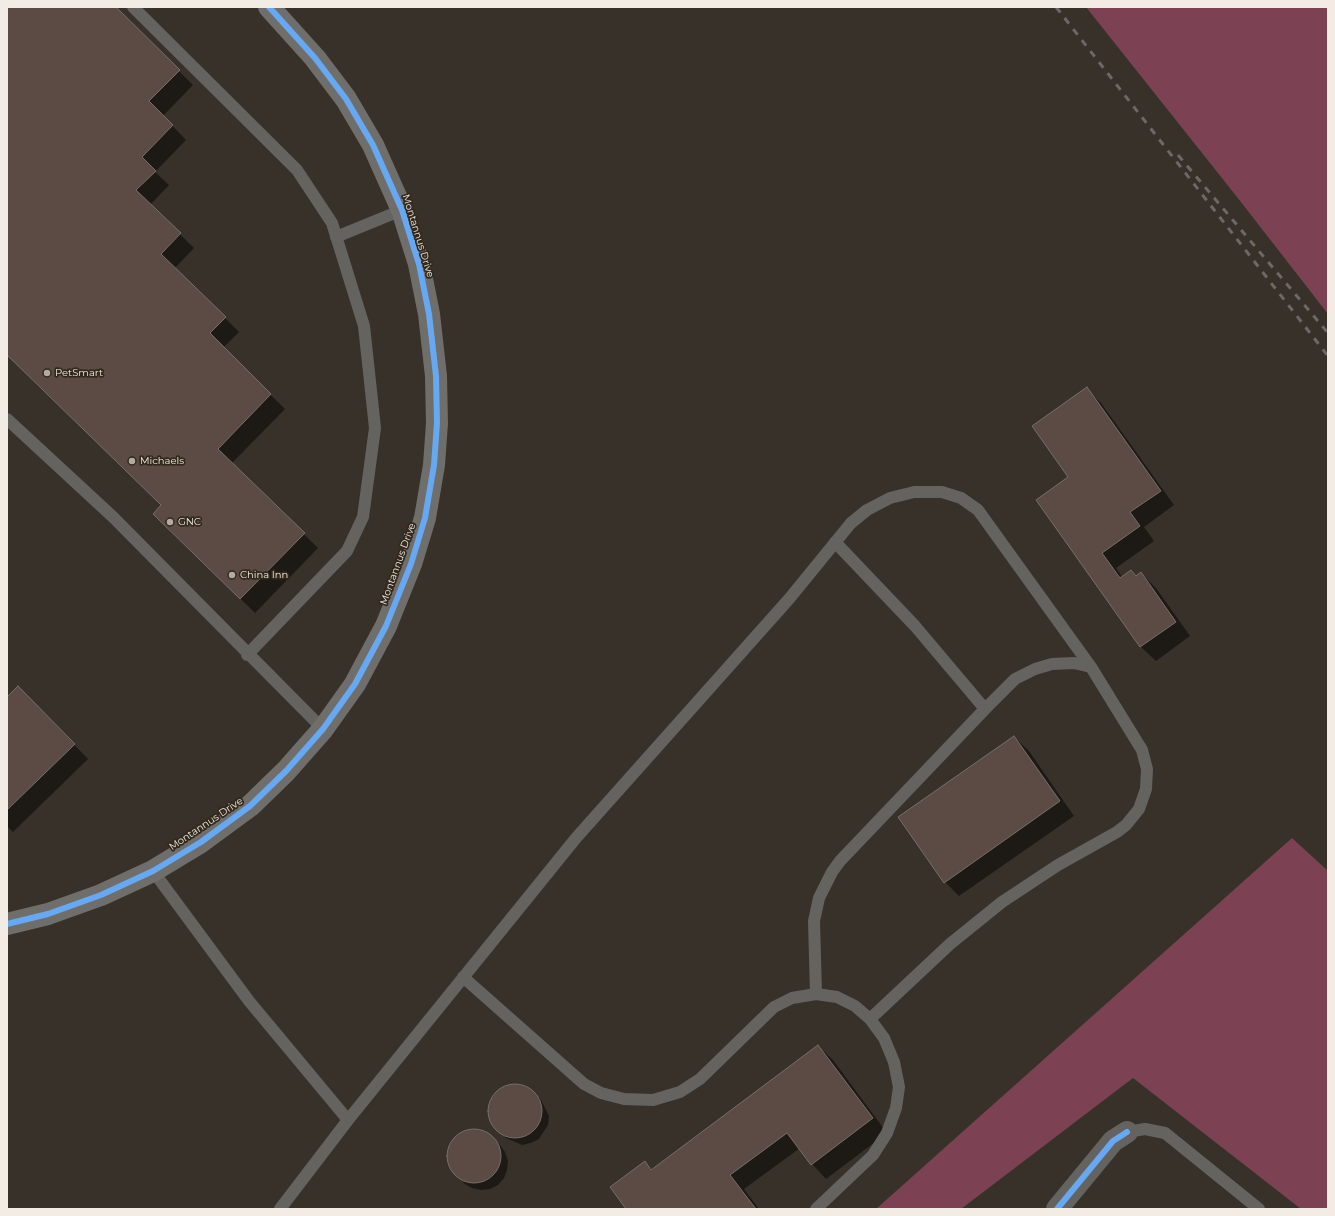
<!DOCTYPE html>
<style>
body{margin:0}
#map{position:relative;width:1335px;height:1216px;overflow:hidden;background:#37312a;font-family:Montserrat,sans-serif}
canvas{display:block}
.frame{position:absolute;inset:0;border:8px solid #f2ece4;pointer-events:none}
</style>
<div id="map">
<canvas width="1335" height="1216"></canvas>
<div class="frame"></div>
</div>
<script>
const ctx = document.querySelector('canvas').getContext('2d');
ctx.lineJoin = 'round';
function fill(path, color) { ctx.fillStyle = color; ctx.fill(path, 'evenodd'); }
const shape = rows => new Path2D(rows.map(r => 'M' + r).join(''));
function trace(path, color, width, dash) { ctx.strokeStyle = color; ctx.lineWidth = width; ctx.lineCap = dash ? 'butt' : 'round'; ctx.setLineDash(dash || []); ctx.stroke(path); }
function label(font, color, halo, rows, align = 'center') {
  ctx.font = font + ' Montserrat,sans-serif'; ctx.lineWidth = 3.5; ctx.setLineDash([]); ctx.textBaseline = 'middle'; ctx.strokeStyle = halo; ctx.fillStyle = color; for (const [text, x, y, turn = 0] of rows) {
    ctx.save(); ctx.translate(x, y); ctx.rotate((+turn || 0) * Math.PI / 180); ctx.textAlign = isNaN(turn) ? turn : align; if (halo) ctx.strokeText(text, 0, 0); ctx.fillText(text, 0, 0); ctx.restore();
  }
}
const green = shape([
 [1086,7,1328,7,1328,314,1237,197],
 [1292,838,1328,871,1328,1209,1301,1209,1133,1078,961,1209,876,1209]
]);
const shadow = shape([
 [7,7,114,7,193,85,163,116,186,140,155,172,169,185,150,205,194,248,175,268,239,332,223,348,285,409,232,463,318,548,255,613,169,528,162,505,7,354],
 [1087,389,1101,403,1174,505,1144,527,1154,541,1116,568,1122,577,1136,577,1141,573,1156,588,1190,636,1156,661,1141,647,1038,500,1069,477],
 [7,698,33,702,88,759,13,832,7,826],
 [1014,737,1029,751,1074,816,959,896,945,882],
 [818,1046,833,1060,887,1133,826,1179,812,1164,800,1148,744,1189,759,1209,627,1209,645,1163,652,1170],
 [518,1085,534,1092,541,1100,549,1116,548,1125,539,1139,531,1143,522,1145,506,1138,498,1131,493,1124,489,1108,496,1093,502,1088],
 [477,1130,492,1138,500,1145,505,1152,508,1161,507,1170,504,1178,498,1185,490,1189,481,1190,472,1188,465,1184,458,1176,449,1162,450,1146,461,1133]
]);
const building = shape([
 [7,7,116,7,180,70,149,101,173,125,142,157,156,171,136,190,181,233,161,254,226,317,210,333,271,394,218,449,305,533,240,599,153,514,161,505,7,355,7,7],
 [1087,387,1161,491,1130,512,1140,526,1102,553,1120,578,1131,570,1136,576,1141,572,1176,622,1140,647,1036,500,1068,477,1032,426,1087,387],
 [18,686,75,744,7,810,7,697,18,686],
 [1014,736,1060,801,944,883,898,817,1014,736],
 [818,1045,873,1118,811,1165,787,1133,730,1175,756,1209,626,1209,610,1187,645,1161,651,1170,818,1045],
 '488 1111a27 27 0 1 1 54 0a27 27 0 1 1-54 0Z',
 '447 1156a27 27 0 1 1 54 0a27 27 0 1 1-54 0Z'
]);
const lane = shape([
 [133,7,297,170,332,223,364,326,375,428,363,517,347,551,247,655],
 [336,237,402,210],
 [7,419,113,517,323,729],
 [835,542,915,626,985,709],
 [153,871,249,1001,348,1120],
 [463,977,584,1084,601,1093,624,1099,653,1100,680,1092,700,1079,774,1007,792,998,816,994,837,997,855,1006,870,1019,884,1038,894,1062,899,1087,896,1108,887,1133,873,1155,816,1209],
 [816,994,814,921,819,898,832,872,840,861,985,709,1015,679,1035,669,1052,664,1074,663,1091,667,1142,750,1147,769,1146,789,1139,809,1126,825,1117,832,1058,865,1002,902,950,944,870,1019],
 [1127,1132,1145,1129,1165,1133,1259,1209],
 [280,1209,348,1120,576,838,789,599,851,523,867,510,890,498,914,492,942,492,961,498,978,510,1091,667]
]);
const street = shape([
 [1057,1209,1113,1141,1127,1132]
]);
const secondary = shape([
 [7,924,48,914,101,895,153,871,201,842,250,806,286,771,323,729,355,684,386,626,411,564,425,518,434,465,437,423,436,376,429,314,419,264,402,210,373,145,346,99,315,58,269,7]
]);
const rail = shape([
 [1056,7,1328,356],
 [1178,155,1328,333]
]);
const cycleway = shape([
 [7,924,48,914,101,895,153,871,201,842,250,806,286,771,323,729,355,684,386,626,411,564,425,518,434,465,437,423,436,376,429,314,419,264,402,210,373,145,346,99,315,58,269,7],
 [1057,1209,1113,1141,1127,1132]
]);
const markers = [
 [47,373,4,"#b1aba3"],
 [132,461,4,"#b1aba3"],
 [170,522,4,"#b1aba3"],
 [232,575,4,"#b1aba3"]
];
const streetNames = [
 ["Montannus Drive",418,236,73],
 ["Montannus Drive",398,564,-70],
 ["Montannus Drive",206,824,-34]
];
const poiNames = [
 ["PetSmart",55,373],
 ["Michaels",140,461],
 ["GNC",178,522],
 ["China Inn",240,575]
];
fill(green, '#7c4253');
fill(shadow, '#0007');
fill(building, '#5b4b44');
trace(building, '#756f6a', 1);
trace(lane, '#646360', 12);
trace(street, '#646360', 22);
trace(secondary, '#6f6e6b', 22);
trace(rail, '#6c6866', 3, [7, 7]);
trace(cycleway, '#66a8f1', 6);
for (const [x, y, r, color] of markers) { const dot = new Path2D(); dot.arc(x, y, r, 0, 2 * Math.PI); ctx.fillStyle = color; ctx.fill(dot); trace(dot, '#32281b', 1.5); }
label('10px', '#f2ece4', '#32281b', streetNames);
label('10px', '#f2ece4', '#32281b', poiNames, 'left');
</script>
